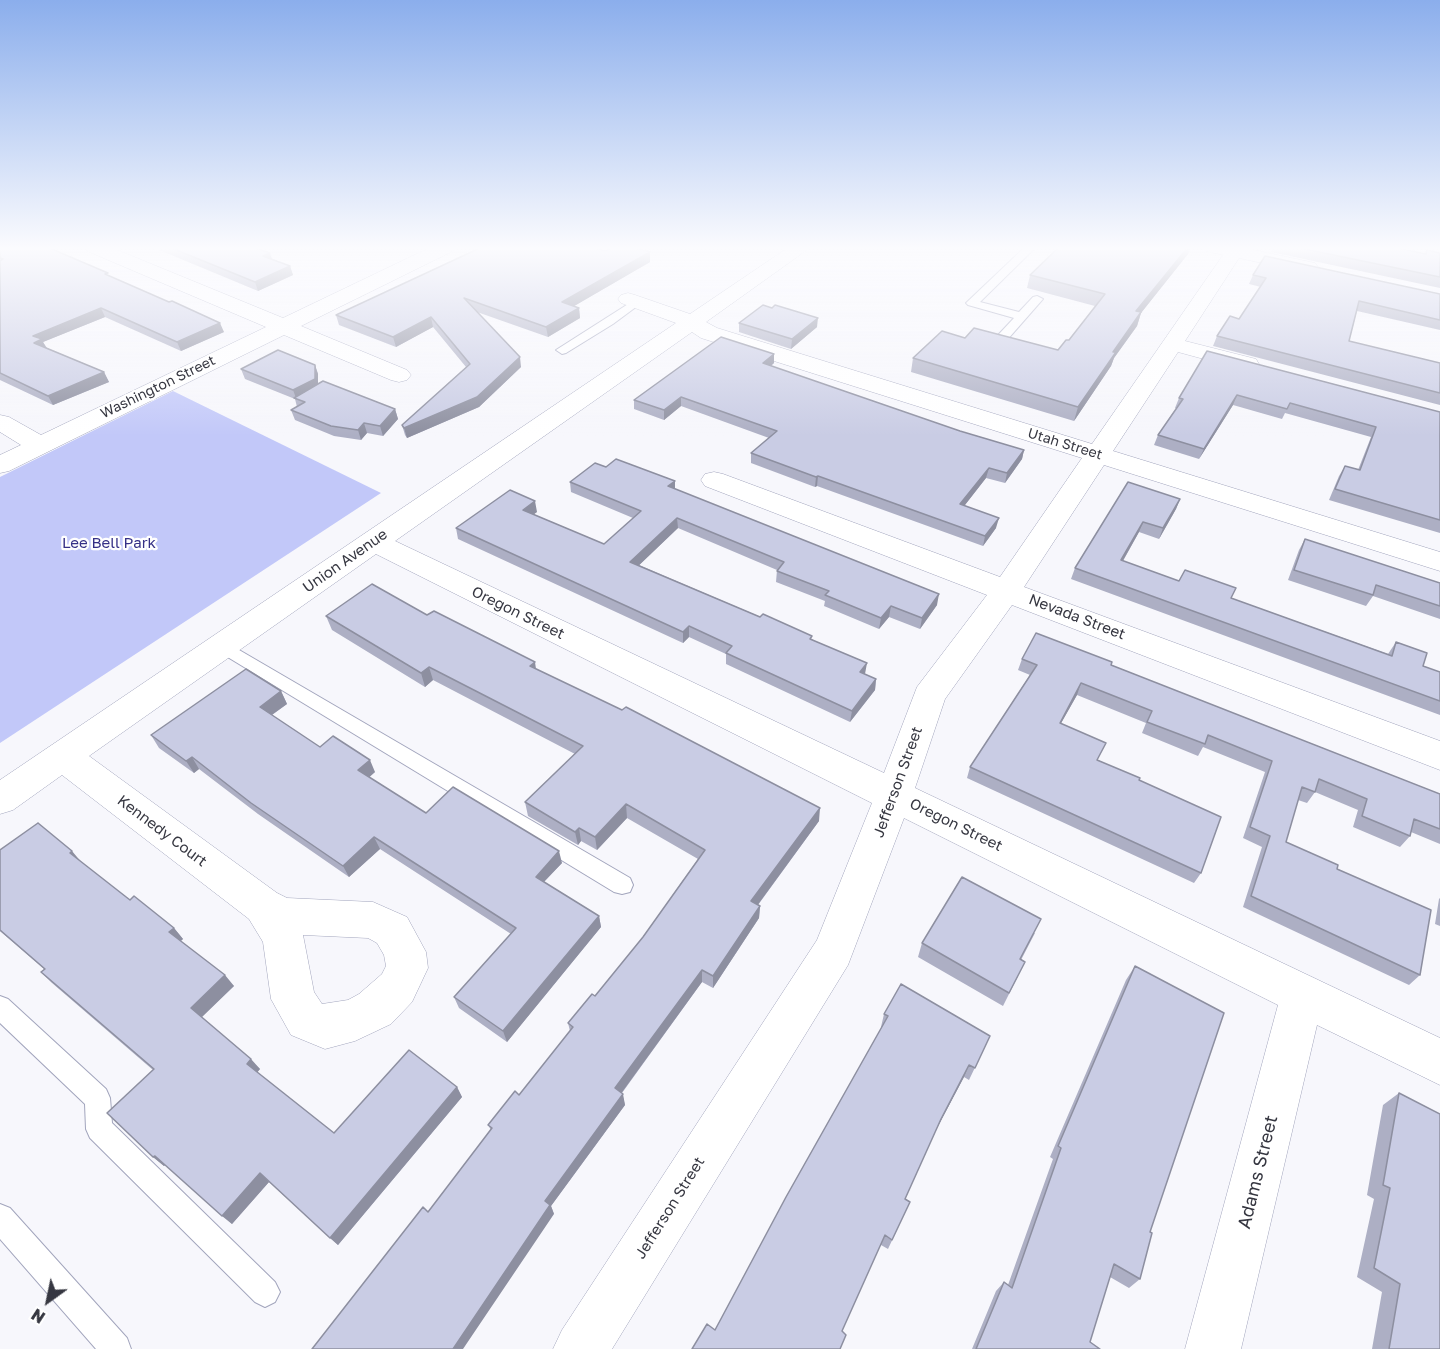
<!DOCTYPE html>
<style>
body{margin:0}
#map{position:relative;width:1440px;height:1349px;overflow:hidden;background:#f7f7fc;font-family:"Golos Text",sans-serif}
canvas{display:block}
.north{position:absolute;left:18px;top:1271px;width:60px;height:60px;-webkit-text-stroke:4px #fff;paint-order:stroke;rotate:213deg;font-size:16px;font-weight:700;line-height:24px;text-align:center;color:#363741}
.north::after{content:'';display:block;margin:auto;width:21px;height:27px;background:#363741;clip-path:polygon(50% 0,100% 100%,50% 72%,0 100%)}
</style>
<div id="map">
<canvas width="1440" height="1349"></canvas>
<div class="north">N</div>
</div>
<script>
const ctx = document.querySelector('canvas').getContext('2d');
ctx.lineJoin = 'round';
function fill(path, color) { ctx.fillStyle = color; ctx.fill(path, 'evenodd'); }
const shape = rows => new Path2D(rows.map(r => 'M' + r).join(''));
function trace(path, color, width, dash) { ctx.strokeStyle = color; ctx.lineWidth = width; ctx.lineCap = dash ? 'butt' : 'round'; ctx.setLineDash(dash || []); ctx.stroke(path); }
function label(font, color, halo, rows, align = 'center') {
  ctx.font = font + ' "Golos Text",sans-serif'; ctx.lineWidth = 4.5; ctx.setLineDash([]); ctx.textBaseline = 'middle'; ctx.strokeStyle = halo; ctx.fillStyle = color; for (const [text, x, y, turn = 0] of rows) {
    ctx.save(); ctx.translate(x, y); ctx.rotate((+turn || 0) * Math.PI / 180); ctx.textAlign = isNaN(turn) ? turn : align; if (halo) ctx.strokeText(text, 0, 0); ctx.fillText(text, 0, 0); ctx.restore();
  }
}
const green = shape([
 [173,391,381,493,0,743,0,477]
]);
const lane = shape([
 [1025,247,1036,247,980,302,1019,312,1033,297,1037,296,1043,299,1007,340,999,340,999,334,1014,318,968,305,966,303,1025,247],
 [636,299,640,300,640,304,613,324,566,353,562,354,556,350,636,299],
 [222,640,630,878,633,885,630,892,622,894,614,892,216,650,213,646,216,642,222,640],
 [0,996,8,999,106,1089,110,1098,112,1123,275,1282,280,1292,275,1302,265,1307,255,1302,90,1138,86,1129,85,1104,0,1023,0,996],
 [0,1204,10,1208,127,1338,131,1349,96,1349,0,1239,0,1204]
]);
const street = shape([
 [84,247,110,247,283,318,431,247,456,247,453,251,301,326,407,370,411,375,407,380,399,382,391,380,284,335,9,471,0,473,0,455,21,445,0,432,0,415,9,417,41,435,266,327,87,251,84,247],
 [789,247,811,247,706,322,717,328,1092,444,1223,255,1206,251,1204,247,1240,247,1315,263,1318,267,1315,271,1308,273,1239,258,1185,341,1256,359,1259,364,1256,369,1248,371,1178,352,1113,451,1440,552,1440,571,1104,465,1024,587,1440,741,1440,770,1012,605,945,699,915,788,1440,1038,1440,1085,1317,1025,1241,1349,1185,1349,1278,1005,904,818,848,965,612,1349,553,1349,562,1330,817,940,872,803,376,554,89,756,277,893,287,898,373,902,407,917,426,952,428,968,412,1002,391,1024,355,1041,325,1049,291,1035,271,999,263,942,249,919,62,775,13,810,0,814,0,780,676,323,621,303,618,299,621,295,628,293,635,295,690,314,789,247],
 [692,332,701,338,1082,458,1000,577,723,474,714,472,705,474,701,480,705,486,987,595,917,687,884,773,395,541,692,332],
 [303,935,368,938,377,943,384,955,386,966,382,974,359,994,348,1000,322,1004,314,992,303,935]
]);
const wall = shape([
 [0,247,110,277,224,332,181,351,105,317,43,342,47,348,104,372,109,382,53,405,0,380],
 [152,247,252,247,272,260,290,266,293,275,258,291],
 [1188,247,1191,247,1188,254,1141,313,1137,326,1114,358,1111,366,1074,421,911,372,913,358,965,338,1058,350,1069,340,1095,306,1027,288,1030,275],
 [1273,247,1392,247,1425,254,1440,253,1440,288,1271,252],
 [605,251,650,262,574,306,579,308,580,318,548,337,477,312,521,367,479,407,407,438,405,435,402,425,466,367,433,327,396,347,339,325,336,315],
 [1253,275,1440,294,1440,330,1357,311,1349,341,1440,363,1440,405,1213,346,1217,336,1239,319,1261,287,1249,284],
 [772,308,817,327,791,349,739,332,739,323],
 [1207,351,1440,412,1440,533,1329,500,1339,476,1345,466,1358,470,1371,437,1285,413,1282,419,1233,405,1199,459,1154,445,1158,435,1176,408,1175,408,1179,398],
 [774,354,774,363,771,366,960,431,1024,450,1022,459,1005,483,986,478,964,506,996,528,983,546,817,486,815,487,751,463,751,453,769,438,681,406,664,420,634,409,634,400],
 [315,365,318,374,318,384,395,409,398,419,383,436,367,433,361,440,334,436,295,420,291,410,297,407,295,399,245,379,241,369],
 [606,467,675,481,675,489,937,605,920,629,889,617,879,629,824,606,825,601,776,582,777,570,678,528,639,565,812,639,865,674,876,679,875,690,850,722,726,664,726,654,689,637,683,643,458,539,456,528,537,512,533,514,604,544,633,518,571,492,570,482],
 [1128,482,1180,499,1176,509,1159,539,1139,532,1123,561,1179,581,1231,598,1388,654,1396,642,1423,666,1440,672,1440,715,1071,579,1075,568],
 [1305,539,1440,583,1440,619,1373,596,1366,606,1288,580,1299,550],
 [427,615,536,669,819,821,758,905,760,906,759,918,713,988,702,982,622,1093,625,1105,551,1206,554,1214,428,1212,491,1130,488,1125,519,1095,570,1031,568,1023,595,996,643,937,698,859,627,818,597,850,581,841,578,845,528,816,525,802,575,754,433,680,425,687,332,630,326,616],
 [1022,659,1111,665,1440,794,1440,844,1411,832,1410,836,1400,847,1353,827,1358,810,1315,792,1307,803,1298,800,1286,842,1337,869,1420,975,1409,985,1243,907,1262,847,1243,838,1265,772,1203,747,1198,756,1142,733,1146,723,1077,695,1061,723,1098,760,1139,780,1201,873,1194,883,967,778,970,767,1030,675,1018,670],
 [281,691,287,704,272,715,320,747,375,772,369,777,426,813,562,863,544,882,599,916,601,927,507,1042,459,1008,454,997,511,934,380,849,349,877,258,814,199,769,194,773,159,748,151,735],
 [0,850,80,861,130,900,174,928,183,939,181,941,234,986,201,1017,260,1069,257,1072,334,1133,457,1087,462,1097,338,1245,269,1182,232,1224,165,1165,164,1166,153,1157,153,1070,52,983,41,972,44,969,0,931],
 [1440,898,1440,926,1435,924,1439,899],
 [1035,933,1021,960,1018,976,1003,1006,918,957,922,943],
 [1135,966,1150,1232,1140,1279,1129,1288,1110,1277,1090,1342,1100,1349,972,1349,996,1291,1004,1282,1008,1285,1053,1159,1050,1157,1126,980],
 [884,1014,990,1036,969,1080,964,1077,936,1130,905,1199,910,1202,888,1249,881,1245,715,1330,882,1027,881,1027],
 [1399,1093,1440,1349,1372,1349,1382,1292,1357,1277,1374,1199,1367,1195,1383,1105]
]);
const shadedWall = shape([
 [1188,247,1191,247,1188,254,1141,313,1137,326,1114,358,1111,366,1074,421,1078,407,1113,352,1136,311],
 [650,252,650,262,564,312,562,302],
 [270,253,273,262,263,256],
 [290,266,293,275,258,291,255,282],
 [101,308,105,317,43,342,47,349,34,343,33,336],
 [579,308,580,318,548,337,546,327],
 [431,317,433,327,396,347,393,337],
 [818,318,817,327,791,349,792,339],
 [220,323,224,332,181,351,177,342],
 [774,354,774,363,762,373,763,363],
 [520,357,521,367,479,407,407,438,404,428],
 [315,365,318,374,318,388,296,398,293,390],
 [104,372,109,382,53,405,48,396],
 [1237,395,1233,405,1199,459,1204,449],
 [681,397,681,406,664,420,664,410],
 [395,409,398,419,383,436,380,426],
 [364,423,367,433,361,440,358,430],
 [1024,450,1022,459,1005,483,1007,473],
 [989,468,986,478,958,514,960,504],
 [818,476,817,486,815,487,816,477],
 [675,481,675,492,668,486],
 [1180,499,1176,509,1159,539,1163,528],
 [535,501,537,512,525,521,523,510],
 [677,518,678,528,631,573,630,562],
 [999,518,996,528,983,546,985,536],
 [1143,522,1139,532,1117,571,1121,560],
 [939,594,937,605,920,629,922,618],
 [891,606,889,617,879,629,881,618],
 [689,626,689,637,683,643,683,632],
 [535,662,537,676,530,666],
 [867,663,865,674,860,672],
 [429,667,433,680,425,687,421,673],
 [876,679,875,690,850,722,852,711],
 [1081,683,1077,695,1055,734,1060,723],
 [281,691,287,704,266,719,260,707],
 [192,757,199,769,194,773,186,761],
 [370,760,375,772,364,782,358,770],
 [626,804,627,818,597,850,595,837],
 [820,808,819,821,751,914,751,901],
 [579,828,581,841,578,845,575,832],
 [374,837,380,849,349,877,343,866],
 [72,851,82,863,70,853],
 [559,851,562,863,538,888,536,877],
 [760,906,759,918,713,988,713,976],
 [599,916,601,927,507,1042,503,1031],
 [174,928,183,939,178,943,169,932],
 [702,970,702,982,617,1099,615,1088],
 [225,975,234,986,200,1019,191,1008],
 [251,1059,260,1069,256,1074,247,1064],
 [969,1065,964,1077,936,1130,941,1119],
 [457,1087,462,1097,338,1245,330,1238],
 [623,1094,625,1105,551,1206,554,1214,463,1349,453,1349,545,1201],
 [155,1156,165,1165,164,1166,153,1157],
 [260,1173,269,1182,232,1224,222,1216]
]);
const building = shape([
 [0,247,47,247,108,273,105,274,169,302,172,301,220,323,177,342,101,308,33,336,42,339,34,343,104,372,48,396,0,373,0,261,3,259,0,258,0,247],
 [169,247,252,247,270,253,263,256,290,266,255,282,169,247],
 [482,247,590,247,605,251,614,247,631,247,650,252,562,302,579,308,546,327,464,298,520,357,477,397,404,428,402,425,470,364,431,317,393,337,336,315,482,247],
 [1059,247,1188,247,1136,311,1141,312,1113,352,1116,352,1078,407,913,358,942,331,965,338,974,328,1058,350,1066,340,1069,340,1105,294,1030,275,1059,247],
 [1295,247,1392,247,1426,254,1427,250,1440,253,1440,277,1295,247],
 [1265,256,1440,294,1440,320,1359,301,1349,341,1440,363,1440,393,1217,336,1230,316,1239,319,1266,278,1253,275,1265,256],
 [763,305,772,308,775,305,818,318,792,339,739,323,763,305],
 [721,337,774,354,763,363,960,431,1024,450,1007,473,989,468,960,504,999,518,985,536,818,476,816,477,751,453,777,431,681,397,664,410,634,400,721,337],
 [278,350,315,365,315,379,293,390,241,369,278,350],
 [1207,351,1440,412,1440,520,1335,489,1345,466,1360,470,1376,427,1290,403,1287,409,1237,395,1204,449,1158,435,1183,399,1179,398,1207,351],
 [323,381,395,409,380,426,364,423,358,430,331,426,291,410,305,402,294,398,323,381],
 [616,459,675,481,668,486,939,594,922,618,891,606,881,618,825,595,829,591,777,571,784,562,677,518,630,562,760,617,763,614,812,636,810,639,867,663,860,672,876,679,852,711,726,653,732,646,689,626,683,632,456,528,510,490,535,501,523,510,604,544,641,511,570,482,595,463,606,467,616,459],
 [1128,482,1180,499,1163,528,1143,522,1121,560,1179,581,1185,570,1236,588,1231,598,1392,656,1396,642,1427,653,1423,666,1440,672,1440,701,1075,568,1128,482],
 [1305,539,1440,583,1440,606,1376,585,1373,595,1294,570,1305,539],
 [372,584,427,615,434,611,535,662,530,666,622,710,626,707,820,808,751,901,760,906,713,976,702,970,615,1088,623,1094,545,1201,550,1205,453,1349,312,1349,423,1207,428,1212,492,1128,488,1125,515,1091,519,1095,573,1027,568,1023,592,994,595,996,643,937,705,850,626,804,595,837,579,828,575,832,525,802,583,746,429,667,421,673,326,616,372,584],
 [1036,633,1112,662,1111,665,1440,794,1440,829,1414,819,1410,836,1362,816,1367,799,1319,779,1315,792,1302,787,1286,842,1338,865,1337,869,1431,910,1420,975,1251,896,1270,836,1250,827,1272,761,1208,735,1205,744,1147,722,1152,711,1081,683,1060,723,1106,743,1097,760,1140,778,1139,780,1221,817,1201,873,970,767,1037,665,1022,659,1036,633],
 [246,669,281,691,260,707,320,747,333,736,370,760,358,770,426,813,453,787,559,851,536,877,599,916,503,1031,454,997,516,928,374,837,343,866,251,803,192,757,186,761,151,735,246,669],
 [38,823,72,851,70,853,130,900,134,896,174,928,169,932,225,975,191,1008,251,1059,247,1064,334,1133,409,1050,457,1087,330,1238,260,1173,222,1216,155,1156,153,1157,107,1113,154,1069,41,972,45,969,0,930,0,850,38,823],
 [962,877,1041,919,1020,959,1025,962,1009,993,922,943,962,877],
 [1135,966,1224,1013,1150,1232,1152,1233,1140,1279,1114,1264,1090,1342,1100,1349,976,1349,1004,1282,1012,1288,1061,1148,1058,1146,1135,966],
 [901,984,990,1036,975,1068,969,1065,941,1119,905,1199,910,1202,892,1240,885,1235,842,1331,846,1335,840,1349,692,1349,707,1324,715,1330,786,1197,888,1016,884,1014,901,984],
 [1399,1093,1440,1114,1440,1349,1389,1349,1400,1284,1374,1268,1390,1188,1383,1185,1399,1093]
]);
const farStreetnames = [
 ["Washington Street",158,387,-26],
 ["Utah Street",1065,444,17]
];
const parkNames = [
 ["Lee Bell Park",109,543]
];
const streetNames = [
 ["Union Avenue",345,561,-35],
 ["Oregon Street",518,613,26],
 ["Nevada Street",1077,617,21],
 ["Jefferson Street",898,782,-70],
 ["Oregon Street",956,825,26],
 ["Kennedy Court",162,831,37],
 ["Jefferson Street",670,1208,-58]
];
const nearStreetnames = [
 ["Adams Street",1258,1172,-76]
];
fill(green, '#c2c8f9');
trace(lane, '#a2a5bd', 2);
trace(street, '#a2a5bd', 1);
fill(lane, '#fff');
fill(street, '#fff');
fill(wall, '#adafc4');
fill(shadedWall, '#8d8fa0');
fill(building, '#c9cce4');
trace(building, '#8d8fa0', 1.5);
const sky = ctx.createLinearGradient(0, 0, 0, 436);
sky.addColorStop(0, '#8baeec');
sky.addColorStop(0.57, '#fbfbfe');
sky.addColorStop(1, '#fbfbfe00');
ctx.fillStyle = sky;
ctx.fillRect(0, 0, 1440, 436);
label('14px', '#363741', '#fff', farStreetnames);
label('15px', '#353086', '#fff', parkNames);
label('15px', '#363741', '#fff', streetNames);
label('18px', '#363741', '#fff', nearStreetnames);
</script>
